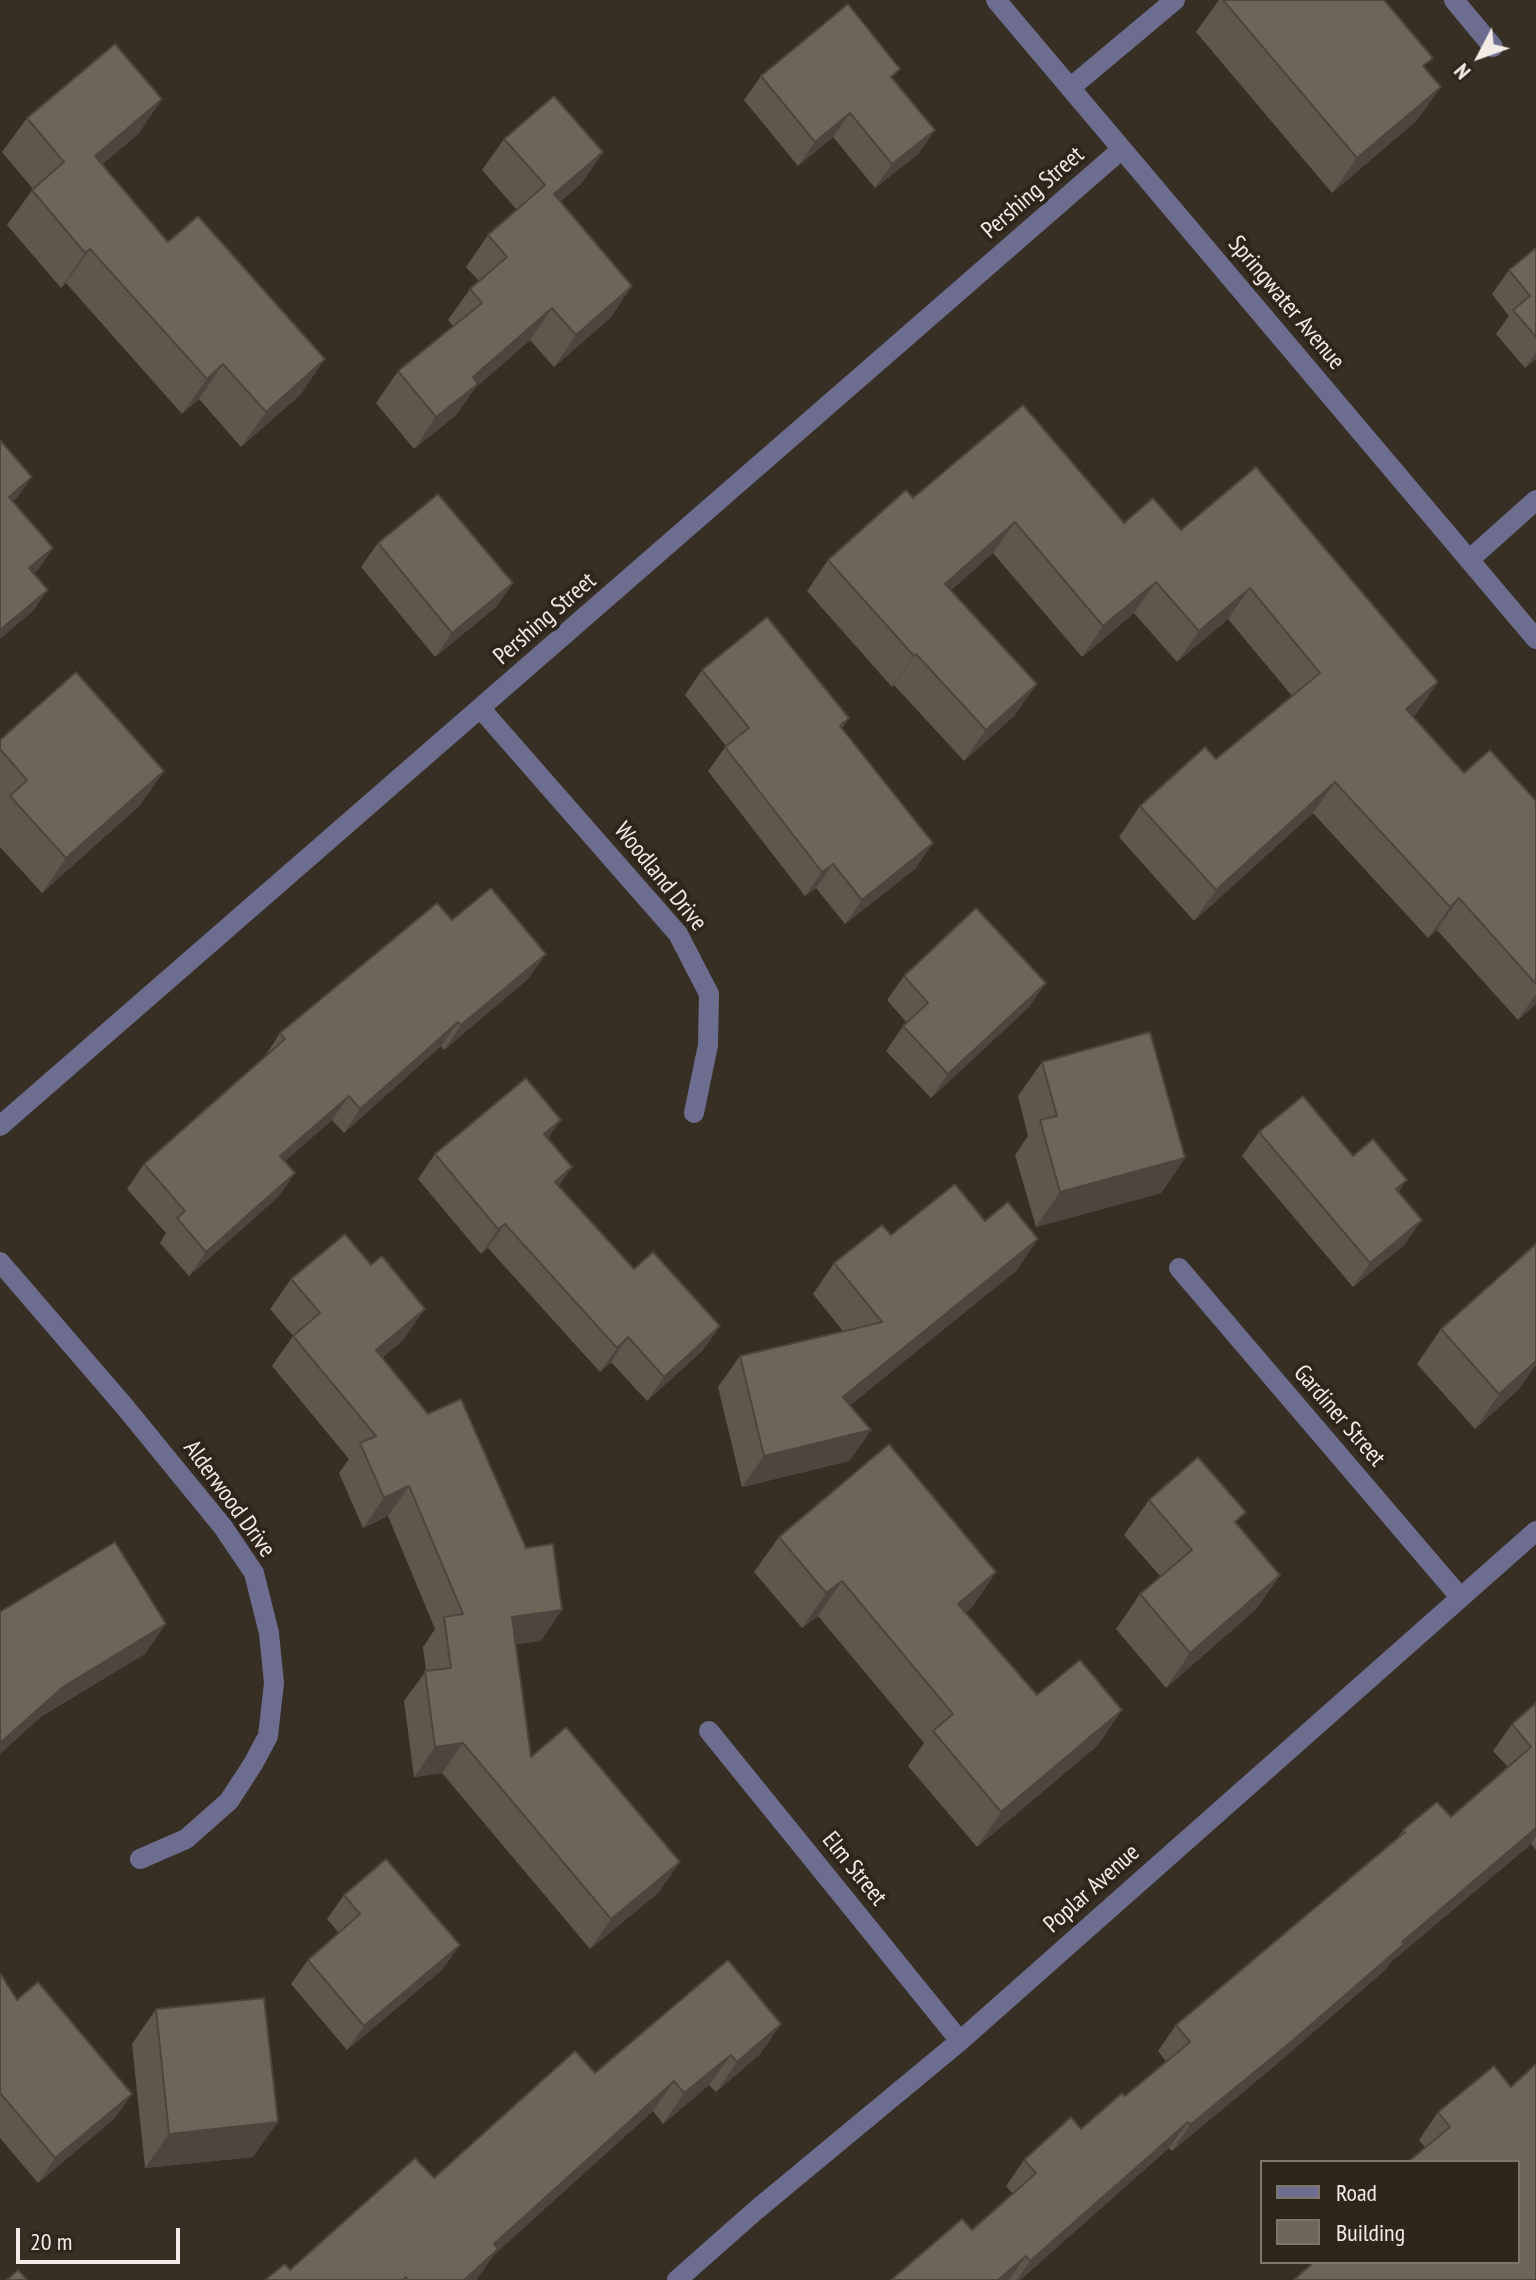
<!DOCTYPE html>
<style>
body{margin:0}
#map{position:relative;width:1536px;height:2280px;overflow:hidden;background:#382f24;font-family:"PT Sans Narrow",sans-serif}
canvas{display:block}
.legend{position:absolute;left:1260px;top:2160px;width:260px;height:104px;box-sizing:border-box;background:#2e251b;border:2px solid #7d756c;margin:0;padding:10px 14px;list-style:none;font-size:24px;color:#f3ece6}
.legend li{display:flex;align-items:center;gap:16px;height:40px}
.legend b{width:40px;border:2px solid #7d756c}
.north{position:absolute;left:1440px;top:16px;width:80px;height:80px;-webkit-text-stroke:6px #2e251b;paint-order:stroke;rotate:229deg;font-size:22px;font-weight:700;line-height:32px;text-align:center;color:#f3ece6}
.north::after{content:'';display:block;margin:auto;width:28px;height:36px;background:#f3ece6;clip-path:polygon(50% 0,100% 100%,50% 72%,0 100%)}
.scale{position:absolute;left:16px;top:2228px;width:164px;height:36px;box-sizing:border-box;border:4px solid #f3ece6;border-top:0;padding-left:10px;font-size:24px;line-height:28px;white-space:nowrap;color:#f3ece6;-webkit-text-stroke:6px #2e251b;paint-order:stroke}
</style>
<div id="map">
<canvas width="1536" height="2280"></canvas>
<ul class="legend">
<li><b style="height:10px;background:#6d6d8f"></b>Road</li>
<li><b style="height:22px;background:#6e6458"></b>Building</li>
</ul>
<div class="north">N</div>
<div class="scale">20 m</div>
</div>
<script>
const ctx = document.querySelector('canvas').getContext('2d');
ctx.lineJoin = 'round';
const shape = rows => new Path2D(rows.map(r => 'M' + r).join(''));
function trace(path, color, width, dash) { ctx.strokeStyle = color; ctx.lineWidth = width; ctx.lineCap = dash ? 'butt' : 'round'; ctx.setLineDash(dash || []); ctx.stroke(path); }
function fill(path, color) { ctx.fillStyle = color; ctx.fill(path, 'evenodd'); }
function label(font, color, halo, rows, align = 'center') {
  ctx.font = font + ' "PT Sans Narrow",sans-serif'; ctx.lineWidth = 8; ctx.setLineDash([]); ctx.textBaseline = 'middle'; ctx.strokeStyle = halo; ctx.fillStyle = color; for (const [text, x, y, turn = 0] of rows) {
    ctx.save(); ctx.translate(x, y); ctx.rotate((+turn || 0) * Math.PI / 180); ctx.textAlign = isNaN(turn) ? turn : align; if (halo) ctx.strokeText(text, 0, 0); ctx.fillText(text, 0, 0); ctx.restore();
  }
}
const minor = shape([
 [996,0,1536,639],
 [1454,0,1493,47],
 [1070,88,1175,0],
 [1469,560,1536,500],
 [481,709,678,934,709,994,708,1045,694,1113],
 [0,1126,1122,149],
 [0,1262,125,1407,223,1527,254,1573,269,1633,274,1683,268,1736,253,1764,229,1801,186,1839,140,1859],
 [1179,1268,1460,1597],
 [709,1731,960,2041],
 [677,2280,755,2211,960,2041,1536,1531]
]);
const wall = shape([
 [1219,0,1384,0,1425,68,1441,87,1416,121,1332,193,1196,32],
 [761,76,893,79,935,130,918,154,875,188,833,137,798,166,744,100],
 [162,99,138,134,102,164,168,242,301,394,241,447,199,399,182,414,66,283,61,288,7,225,33,189,2,152,27,118],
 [504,139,603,152,581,184,560,201,632,286,610,318,554,367,530,340,475,388,456,415,414,449,376,403,398,371,453,326,448,320,470,289,479,281,466,267,488,235,517,210,482,170],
 [1536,248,1536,359,1525,368,1496,334,1509,316,1492,294,1509,270],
 [913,498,1181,530,1438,682,1416,714,1413,717,1464,773,1536,801,1536,1004,1518,1020,1437,930,1428,938,1313,813,1194,921,1119,837,1140,806,1216,759,1292,696,1228,619,1177,662,1134,613,1082,657,993,553,951,590,1015,715,964,761,894,685,892,687,807,591,828,560],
 [378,543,513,583,496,607,435,657,361,567],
 [702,670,849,718,842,728,916,868,845,924,816,888,805,896,708,771,726,746,685,695],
 [0,740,164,771,140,805,42,893,0,847],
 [452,920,529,978,444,1050,441,1046,344,1133,332,1120,285,1161,295,1173,278,1197,189,1276,160,1243,166,1233,127,1189,144,1164,264,1058,280,1033],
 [904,976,1029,1007,931,1098,886,1051,903,1026,907,1023,887,1000],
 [1042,1062,1185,1158,1161,1193,1036,1227,1015,1155,1028,1136,1018,1096],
 [1259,1132,1353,1156,1399,1192,1405,1244,1353,1287,1242,1156],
 [548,1139,559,1186,634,1269,720,1326,703,1350,647,1401,611,1362,600,1372,488,1248,481,1254,418,1179,435,1154],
 [891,1235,1017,1270,850,1405,871,1430,849,1461,742,1487,718,1387,740,1356,843,1331,813,1294,834,1263],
 [291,1279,404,1339,383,1357,541,1641,516,1644,531,1757,659,1892,590,1949,442,1773,414,1777,404,1701,426,1671,423,1647,435,1629,388,1516,363,1528,339,1473,349,1459,272,1366,293,1336,270,1309],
 [1441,1329,1520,1388,1475,1429,1417,1364],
 [1149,1500,1238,1524,1280,1575,1256,1609,1166,1688,1116,1629,1140,1594,1161,1577,1124,1535],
 [779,1537,996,1572,972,1607,965,1613,1037,1695,1098,1745,977,1847,908,1766,924,1743,818,1616,802,1628,754,1572],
 [1536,1703,1536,1850,1531,1844,1391,1962,1385,1970,1272,2068,1172,2151,1169,2148,1020,2280,891,2280,972,2230,1013,2194,1006,2186,1024,2160,1081,2129,1125,2096,1166,2061,1158,2051,1176,2025,1396,1840,1403,1830,1451,1817,1508,1767,1493,1751,1512,1724],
 [344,1895,443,1969,347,2050,291,1984,308,1960,339,1933,327,1919],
 [0,1973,17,2000,115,2118,38,2183,0,2138],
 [156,2009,253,2157,145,2168,132,2044],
 [781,2024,760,2054,716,2092,709,2085,663,2124,653,2111,494,2254,476,2280,265,2280,290,2270,434,2178,595,2073],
 [1511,2087,1518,2262,1419,2140,1438,2112]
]);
const shadedWall = shape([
 [1441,87,1416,121,1332,193,1357,158],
 [162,99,138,134,71,191,95,156],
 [850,113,833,137,798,166,815,142],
 [935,130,918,154,875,188,892,164],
 [603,152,581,184,532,226,554,194],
 [90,249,66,283,61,288,85,253],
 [632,286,610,318,554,367,576,335],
 [552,308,530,340,475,388,456,415,414,449,436,417,473,377],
 [1536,352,1536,359,1525,368],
 [325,359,301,394,241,447,266,412],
 [223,364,199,399,182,414,207,379],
 [32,477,17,498,0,513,9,497],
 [1015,522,993,553,923,615,945,584],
 [53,548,38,570,14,590,29,568],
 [1156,582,1134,613,1082,657,1103,626],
 [513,583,496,607,435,657,452,633],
 [1250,588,1228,619,1177,662,1199,631],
 [48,590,33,611,0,639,0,630],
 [916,654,894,685,892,687,914,656],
 [1438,682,1416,714,1384,740,1406,709],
 [1037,684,1015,715,964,761,986,730],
 [164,771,140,805,42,893,66,858],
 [1335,782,1313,813,1194,921,1216,890],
 [933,843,916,868,845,924,862,900],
 [833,864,816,888,805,896,822,872],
 [1459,898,1437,930,1428,938,1450,907],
 [546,954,529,978,444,1050,461,1025],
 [1046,983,1029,1007,931,1098,948,1074],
 [1536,994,1536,1004,1518,1020],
 [458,1022,441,1046,344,1133,360,1109],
 [349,1096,332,1120,263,1180,280,1156],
 [561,1120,544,1144,544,1134],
 [1185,1158,1161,1193,1036,1227,1060,1192],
 [572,1167,555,1192,555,1182],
 [295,1173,278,1197,189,1276,206,1252],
 [1407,1180,1390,1204,1396,1189],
 [1422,1220,1405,1244,1353,1287,1370,1263],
 [505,1224,488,1248,481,1254,498,1229],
 [1038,1239,1017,1270,822,1428,843,1397],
 [425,1309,404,1339,355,1380,376,1350],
 [720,1326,703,1350,647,1401,664,1377],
 [628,1337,611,1362,600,1372,617,1348],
 [1536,1350,1536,1365,1520,1388,1475,1429,1499,1394],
 [871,1430,849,1461,742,1487,764,1456],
 [409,1486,388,1516,363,1528,384,1498],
 [996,1572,972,1607,934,1639,958,1604],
 [1280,1575,1256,1609,1166,1688,1190,1653],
 [842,1581,818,1616,802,1628,826,1593],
 [562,1610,541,1641,491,1647,512,1617],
 [166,1624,145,1654,41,1717,0,1754,0,1743,63,1687],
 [1122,1710,1098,1745,977,1847,1001,1812],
 [463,1743,442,1773,414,1777,435,1747],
 [1536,1828,1536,1836,1531,1844,1391,1962,1385,1970,1272,2068,1172,2151,1190,2125,1402,1942],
 [680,1862,659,1892,590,1949,611,1919],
 [460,1945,443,1969,347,2050,364,2026],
 [781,2024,760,2054,716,2092,737,2062],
 [731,2055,709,2085,663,2124,684,2093],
 [674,2081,653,2111,494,2255,476,2280,464,2280,494,2244],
 [132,2094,115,2118,38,2183,55,2158],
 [278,2122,253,2157,145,2168,169,2134],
 [1188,2122,1169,2148,1020,2280,1017,2280,1030,2261],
 [1026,2256,1009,2280,998,2280]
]);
const building = shape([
 [1223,0,1384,0,1433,58,1423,66,1441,87,1357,158,1223,0],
 [848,4,900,69,891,77,935,130,892,164,850,113,815,142,761,76,848,4],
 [115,44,162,99,95,156,168,242,198,216,325,359,266,412,223,364,207,379,90,249,85,253,32,190,64,162,27,118,115,44],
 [554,96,603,152,554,194,632,286,576,335,552,308,473,377,478,384,436,417,398,371,482,303,470,289,507,257,488,235,545,185,504,139,554,96],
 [1536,248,1536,337,1513,310,1530,296,1509,270,1536,248],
 [1023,405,1124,523,1153,498,1181,530,1256,467,1438,682,1406,709,1464,773,1490,750,1536,801,1536,984,1459,898,1450,907,1335,782,1216,890,1140,806,1205,747,1216,759,1320,673,1250,588,1199,631,1156,582,1103,626,1015,522,945,584,1037,684,986,730,916,654,914,656,828,560,906,490,913,498,1023,405],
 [0,440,32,477,9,497,53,548,29,568,48,590,0,630,0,440],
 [438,494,513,583,452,633,378,543,438,494],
 [767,617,849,718,840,726,933,843,862,900,833,864,822,872,725,747,749,728,702,670,767,617],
 [76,672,164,771,66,858,10,796,27,780,0,749,0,740,76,672],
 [491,888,546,954,461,1025,458,1022,360,1109,349,1096,280,1156,295,1173,206,1252,177,1218,185,1211,144,1164,285,1039,280,1033,437,903,452,920,491,888],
 [976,908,1046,983,948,1074,903,1026,928,1003,904,976,976,908],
 [1150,1032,1185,1158,1060,1192,1040,1120,1057,1116,1042,1062,1150,1032],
 [526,1078,561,1120,544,1134,572,1167,555,1182,634,1269,653,1252,720,1326,664,1377,628,1337,617,1348,505,1224,498,1229,435,1154,526,1078],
 [1303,1096,1353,1156,1373,1139,1407,1180,1396,1189,1422,1220,1370,1263,1259,1132,1303,1096],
 [955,1184,985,1221,1008,1202,1038,1239,843,1397,871,1430,764,1456,740,1356,882,1322,834,1263,882,1225,891,1235,955,1184],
 [345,1234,371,1265,382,1256,425,1309,376,1350,428,1414,461,1399,526,1548,553,1544,562,1610,512,1617,531,1757,566,1727,680,1862,611,1919,463,1743,435,1747,425,1671,451,1668,444,1617,463,1614,409,1486,384,1498,360,1443,376,1436,293,1336,320,1313,291,1279,345,1234],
 [1536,1244,1536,1361,1499,1394,1441,1329,1536,1244],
 [889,1444,996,1572,958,1604,1037,1695,1080,1660,1122,1710,1001,1812,933,1731,953,1714,842,1581,826,1593,779,1537,889,1444],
 [1198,1457,1246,1512,1235,1522,1280,1575,1190,1653,1140,1594,1192,1550,1149,1500,1198,1457],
 [115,1542,166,1624,63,1687,0,1743,0,1612,115,1542],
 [1536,1703,1536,1828,1402,1942,1404,1944,1291,2042,1190,2125,1188,2122,1030,2261,1026,2256,998,2280,891,2280,962,2219,972,2230,1036,2173,1024,2160,1071,2117,1081,2129,1122,2093,1125,2096,1190,2042,1176,2025,1405,1832,1403,1830,1437,1802,1451,1817,1531,1747,1512,1724,1536,1703],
 [386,1859,460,1945,364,2026,308,1960,360,1914,344,1895,386,1859],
 [728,1960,781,2024,737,2062,731,2055,684,2093,674,2081,494,2244,498,2249,464,2280,408,2280,406,2277,403,2280,265,2280,285,2264,290,2270,415,2158,434,2178,575,2051,595,2073,728,1960],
 [0,1973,17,2000,38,1982,132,2094,55,2158,0,2093,0,1973],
 [264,1998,278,2122,169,2134,156,2009,264,1998],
 [1536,2064,1536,2280,1294,2280,1314,2262,1518,2262,1518,2162,1408,2162,1450,2127,1438,2112,1494,2066,1511,2087,1536,2064],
 [18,2270,27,2280,7,2280,18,2270]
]);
const streetNames = [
 ["Pershing Street",1033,193,-41],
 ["Springwater Avenue",1286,303,50],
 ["Pershing Street",545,619,-41],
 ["Woodland Drive",660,877,51],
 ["Gardiner Street",1339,1416,49],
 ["Alderwood Drive",229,1499,54],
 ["Elm Street",854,1869,51],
 ["Poplar Avenue",1092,1889,-42]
];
trace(minor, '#6d6d8f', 20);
fill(wall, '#5f564c');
fill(shadedWall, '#4d463e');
fill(building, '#6e6458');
trace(building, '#4d463e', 2);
label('24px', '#f3ece6', '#2e251b', streetNames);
</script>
